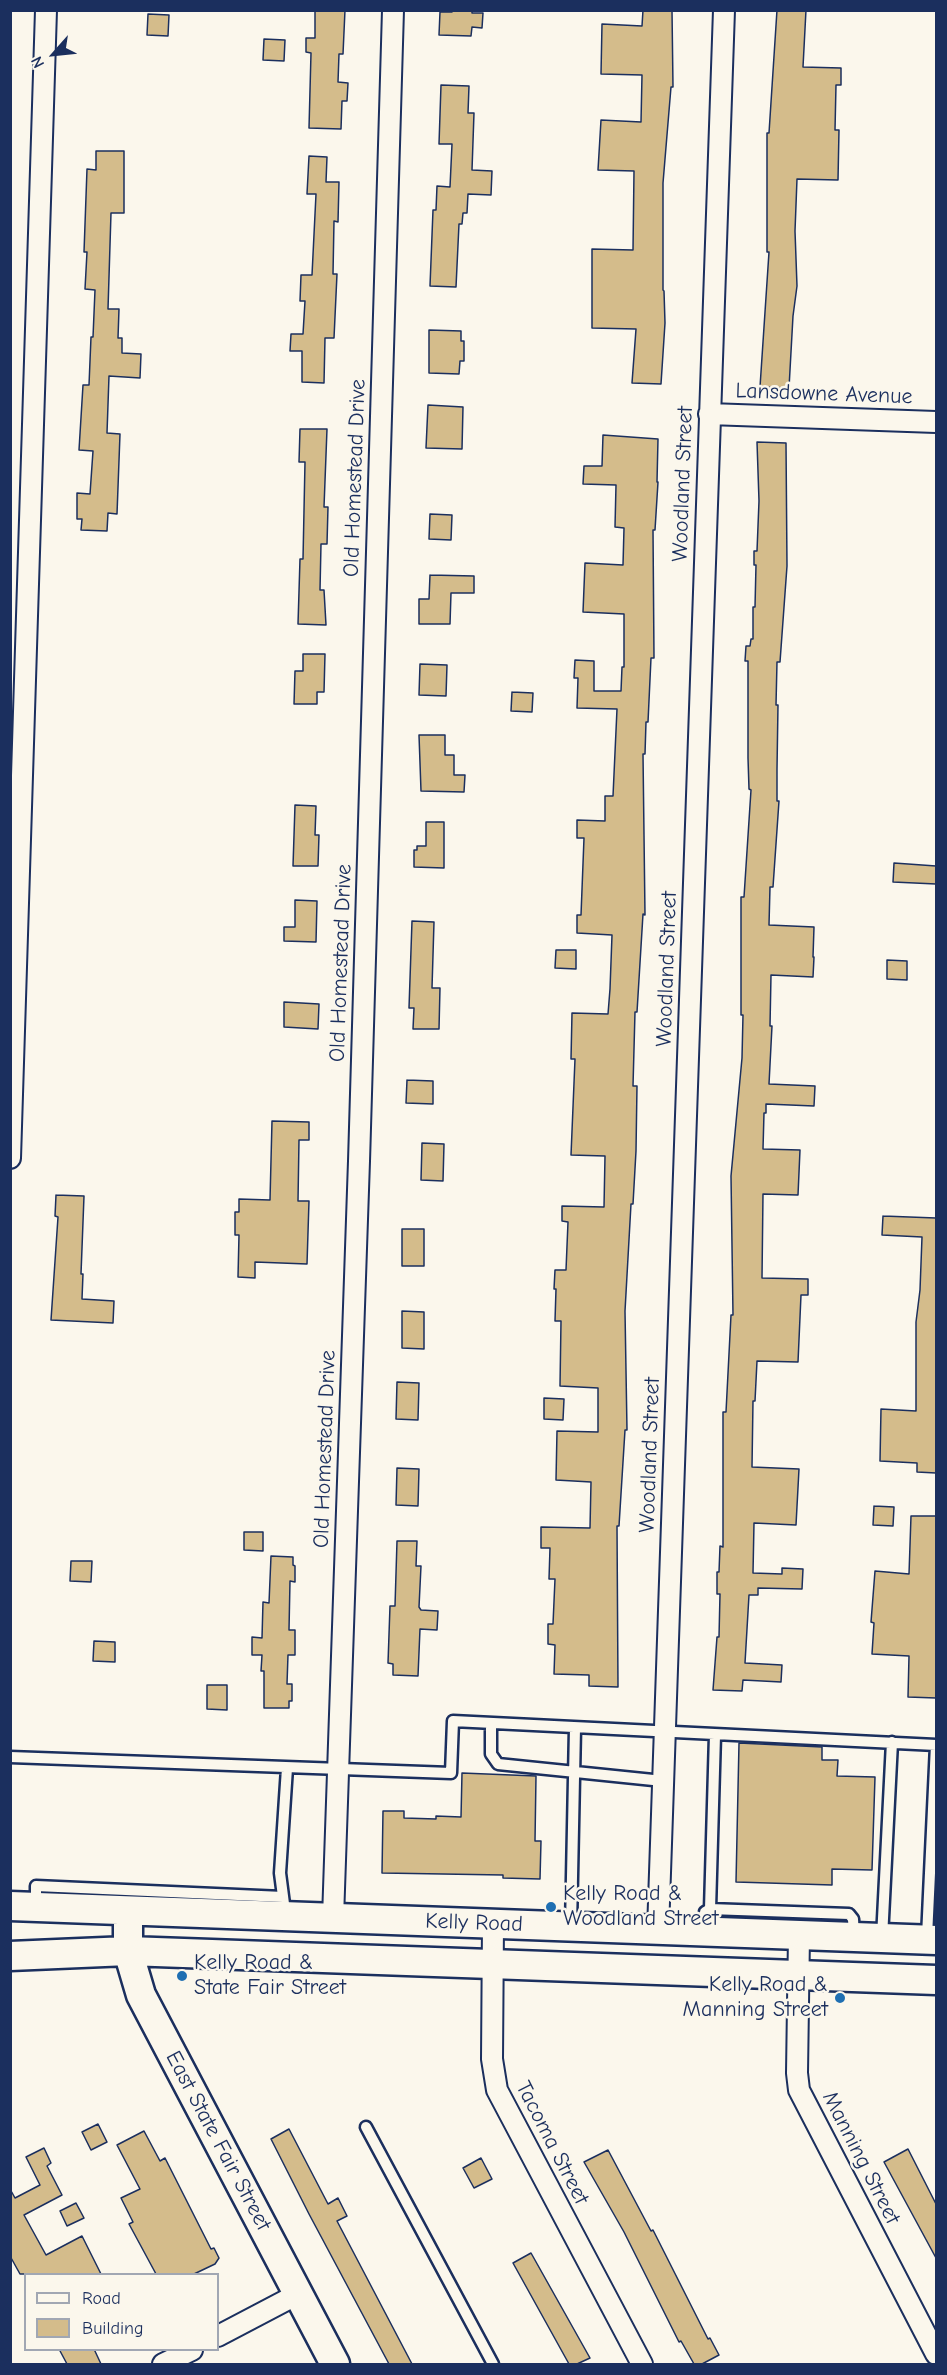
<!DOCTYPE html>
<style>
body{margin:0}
#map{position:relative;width:947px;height:2375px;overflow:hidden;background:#fbf7ec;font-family:"Comic Neue",sans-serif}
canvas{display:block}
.frame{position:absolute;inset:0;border:12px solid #1b2f5e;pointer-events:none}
.legend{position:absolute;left:24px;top:2273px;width:195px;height:78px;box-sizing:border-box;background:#fbf7ec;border:2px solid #a1a7b3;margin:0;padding:8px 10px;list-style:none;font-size:18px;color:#1b2f5e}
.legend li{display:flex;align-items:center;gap:12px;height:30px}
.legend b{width:30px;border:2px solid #a1a7b3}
.north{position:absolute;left:24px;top:24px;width:60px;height:60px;-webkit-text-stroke:4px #fbf7ec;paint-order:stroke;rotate:243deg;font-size:16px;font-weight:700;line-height:24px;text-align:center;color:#1b2f5e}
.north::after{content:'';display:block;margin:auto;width:21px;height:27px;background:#1b2f5e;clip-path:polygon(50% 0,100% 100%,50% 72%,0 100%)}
</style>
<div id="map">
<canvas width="947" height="2375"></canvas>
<div class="frame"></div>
<ul class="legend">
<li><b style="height:8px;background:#fbf7ec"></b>Road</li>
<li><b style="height:16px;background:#d4bc8b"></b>Building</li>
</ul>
<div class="north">N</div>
</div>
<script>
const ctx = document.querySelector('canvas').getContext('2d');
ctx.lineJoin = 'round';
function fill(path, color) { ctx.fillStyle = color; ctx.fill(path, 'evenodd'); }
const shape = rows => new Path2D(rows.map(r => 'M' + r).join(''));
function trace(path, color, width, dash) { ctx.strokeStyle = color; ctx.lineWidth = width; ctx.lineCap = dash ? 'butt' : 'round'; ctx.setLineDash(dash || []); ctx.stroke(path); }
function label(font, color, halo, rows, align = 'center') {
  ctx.font = font + ' "Comic Neue",sans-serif'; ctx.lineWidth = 5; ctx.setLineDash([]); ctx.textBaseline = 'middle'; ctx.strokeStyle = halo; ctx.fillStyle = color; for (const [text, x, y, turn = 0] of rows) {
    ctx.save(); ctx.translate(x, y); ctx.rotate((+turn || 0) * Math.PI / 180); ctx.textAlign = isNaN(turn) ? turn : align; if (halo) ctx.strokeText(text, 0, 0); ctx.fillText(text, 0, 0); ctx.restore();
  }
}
const building = shape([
 [315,10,345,10,343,54,339,54,338,82,348,83,347,101,342,101,341,129,309,128,311,53,306,52,306,38,315,38,315,10],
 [452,10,472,10,472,13,483,13,482,28,472,27,471,36,439,35,440,12,452,12,452,10],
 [643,10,672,10,673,87,671,87,663,183,663,290,664,291,665,323,661,384,632,383,636,329,592,328,592,249,633,250,634,171,598,170,601,120,641,122,642,75,601,74,602,24,642,26,643,10],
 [777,10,806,10,803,67,841,68,841,85,836,85,835,130,839,130,838,180,797,179,795,231,797,286,793,316,789,388,760,387,769,252,767,252,767,133,769,133,777,10],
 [148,14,169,15,168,36,147,35,148,14],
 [264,39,285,40,284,61,263,60,264,39],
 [441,85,469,86,468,113,474,113,472,170,492,171,491,195,468,194,467,213,463,213,462,224,459,224,456,287,430,286,433,210,436,210,437,186,450,187,452,144,439,144,441,85],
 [96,151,124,151,124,213,111,213,108,309,119,309,118,338,122,338,122,353,141,354,140,378,109,376,107,433,120,434,117,514,108,513,107,531,81,530,82,519,77,519,77,493,90,494,93,451,79,450,83,385,89,385,91,337,93,337,95,290,85,289,87,252,84,252,87,169,96,170,96,151],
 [309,156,327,157,326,182,339,182,338,222,334,221,333,274,337,274,334,338,325,338,324,383,302,382,302,351,290,351,291,334,303,334,305,301,300,301,301,275,312,275,316,194,307,194,309,156],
 [429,330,461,331,461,341,464,341,464,361,460,361,459,374,429,373,429,330],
 [428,405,463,407,462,449,426,448,428,405],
 [300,429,327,429,324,507,328,507,327,544,321,544,320,590,324,590,326,625,298,624,300,559,303,559,305,462,299,462,300,429],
 [603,435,658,439,657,482,658,482,655,530,653,530,654,658,651,658,648,722,646,722,645,754,643,754,645,915,643,914,637,1012,635,1012,633,1086,637,1086,636,1151,633,1204,631,1204,625,1311,627,1430,625,1430,619,1526,617,1526,618,1687,589,1686,589,1675,554,1674,555,1645,548,1644,548,1624,553,1624,555,1579,549,1579,550,1548,541,1548,541,1527,590,1528,591,1482,556,1480,557,1431,598,1432,598,1388,560,1386,561,1321,555,1321,556,1289,554,1289,555,1270,566,1270,568,1222,562,1221,562,1206,604,1207,605,1156,571,1155,575,1059,571,1059,572,1013,608,1014,610,989,612,935,577,933,577,915,581,915,584,838,577,838,577,820,605,821,605,796,613,796,617,709,577,708,578,678,574,678,575,660,594,661,594,691,621,691,622,667,624,667,624,614,583,612,585,563,623,565,624,528,615,527,616,485,583,484,584,466,602,466,603,435],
 [757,442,786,443,787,566,780,662,777,662,776,705,778,705,777,769,777,801,779,801,773,887,770,887,769,925,814,927,813,957,814,957,813,977,771,975,770,1026,772,1026,769,1084,815,1086,814,1106,766,1104,766,1113,764,1113,763,1149,800,1150,798,1195,763,1194,762,1278,808,1279,808,1295,801,1295,798,1362,757,1361,755,1401,753,1401,752,1467,799,1469,796,1525,754,1523,753,1573,782,1574,782,1568,803,1569,802,1589,758,1588,758,1595,749,1595,745,1663,782,1665,781,1682,743,1680,742,1691,713,1690,717,1637,719,1637,720,1594,717,1594,717,1572,719,1572,720,1546,723,1547,723,1412,726,1412,731,1315,733,1315,731,1176,742,1058,743,1015,741,1015,741,897,744,897,751,790,749,789,748,758,748,661,745,661,746,646,750,646,751,639,753,639,753,607,755,607,756,565,754,565,754,551,757,551,759,501,757,442],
 [430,514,452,515,451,540,429,539,430,514],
 [430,575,474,576,474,593,451,593,450,624,419,624,419,599,429,599,430,575],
 [303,654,325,654,324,692,317,692,317,704,294,704,295,671,303,671,303,654],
 [420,664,447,665,446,696,419,695,420,664],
 [512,692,533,693,532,712,511,711,512,692],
 [419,735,445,735,445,755,454,755,454,775,465,775,464,792,421,791,419,735],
 [295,805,316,806,315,835,319,835,318,866,293,866,295,805],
 [426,822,444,822,444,868,414,867,414,850,417,850,417,846,426,846,426,822],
 [894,863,936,866,936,884,893,882,894,863],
 [295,900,317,901,316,942,284,941,284,927,295,927,295,900],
 [412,921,434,922,432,988,440,988,439,1029,413,1029,414,1008,409,1008,412,921],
 [556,950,576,950,576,969,555,968,556,950],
 [887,960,907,961,907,980,887,979,887,960],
 [284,1002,319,1004,318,1029,284,1027,284,1002],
 [407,1080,433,1081,433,1104,406,1103,407,1080],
 [272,1121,309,1122,309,1140,299,1140,298,1201,309,1201,307,1264,255,1262,255,1278,238,1277,239,1235,235,1235,235,1212,239,1212,239,1199,270,1200,272,1121],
 [422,1143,444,1144,443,1181,421,1180,422,1143],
 [56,1195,84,1196,81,1274,83,1274,82,1299,114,1301,113,1323,51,1320,58,1217,55,1216,56,1195],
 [883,1216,936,1218,936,1473,917,1472,917,1463,880,1461,881,1409,916,1411,916,1322,920,1290,922,1237,882,1235,883,1216],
 [402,1229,424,1229,424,1266,402,1266,402,1229],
 [402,1311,424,1312,424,1349,402,1348,402,1311],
 [397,1382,419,1383,418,1420,396,1419,397,1382],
 [544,1398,564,1399,563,1420,544,1419,544,1398],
 [397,1468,419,1469,418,1506,396,1505,397,1468],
 [874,1506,894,1507,893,1526,873,1525,874,1506],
 [911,1516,936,1516,936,1698,908,1697,909,1656,872,1654,874,1623,871,1622,875,1571,909,1574,911,1516],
 [244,1532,263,1532,263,1551,244,1550,244,1532],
 [397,1541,417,1541,416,1566,421,1566,419,1607,421,1610,438,1611,437,1630,420,1629,418,1676,393,1675,393,1664,388,1663,390,1606,395,1606,397,1541],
 [271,1556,293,1557,293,1565,295,1566,295,1582,290,1581,289,1630,295,1630,295,1655,288,1655,287,1684,292,1684,292,1701,289,1701,289,1708,264,1708,264,1671,261,1671,262,1655,252,1655,252,1637,262,1638,263,1602,269,1603,271,1556],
 [71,1561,92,1561,91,1582,70,1581,71,1561],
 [94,1641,115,1642,115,1662,93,1661,94,1641],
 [207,1685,227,1685,227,1710,207,1709,207,1685],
 [739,1743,822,1747,822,1760,838,1760,837,1776,875,1777,872,1870,832,1869,832,1885,736,1882,739,1743],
 [462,1773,536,1776,535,1841,541,1841,540,1879,503,1878,503,1875,382,1873,383,1811,404,1811,404,1818,436,1819,436,1816,461,1817,462,1773],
 [98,2124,107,2142,91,2150,82,2132,98,2124],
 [289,2129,328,2204,338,2198,347,2216,337,2221,412,2364,389,2364,309,2214,271,2139,289,2129],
 [144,2131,160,2161,165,2158,211,2249,214,2248,219,2258,215,2264,194,2274,156,2274,129,2224,133,2222,121,2198,140,2189,117,2145,144,2131],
 [44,2148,51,2163,47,2166,62,2195,24,2215,46,2255,82,2236,101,2274,20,2274,10,2256,10,2189,15,2198,40,2185,26,2157,44,2148],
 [908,2149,936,2204,936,2258,884,2162,908,2149],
 [608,2150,651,2231,653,2230,708,2339,710,2338,719,2355,702,2364,694,2364,681,2341,679,2342,624,2232,584,2162,608,2150],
 [481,2158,492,2179,474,2188,463,2168,481,2158],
 [76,2203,84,2218,67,2226,60,2211,76,2203],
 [531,2253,590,2358,577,2364,569,2364,513,2263,531,2253],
 [59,2349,94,2349,101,2364,67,2364,59,2349]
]);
const lane = shape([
 [491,1723,491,1754,498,1764,663,1781],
 [10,1757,451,1773,453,1721,936,1745,927,1937],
 [284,1904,280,1873,287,1768],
 [36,1906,36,1886,283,1897],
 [710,1909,715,1735],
 [571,1926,575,1728],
 [705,1931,705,1912,710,1909,849,1914,853,1919,854,1937],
 [882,1938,892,1742],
 [366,2127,493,2364]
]);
const street = shape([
 [709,414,936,422],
 [10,1158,46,10],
 [333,1918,359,1161,393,10],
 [493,1924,492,2059,497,2090,642,2364],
 [658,1930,724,10],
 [799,1935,797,2073,799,2090,936,2354],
 [218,2336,298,2294],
 [163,2364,192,2350]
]);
const secondary = shape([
 [10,1906,936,1940],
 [128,1911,128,1951,141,1995,335,2364],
 [10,1956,128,1951,936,1980]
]);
const markers = [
 [551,1907,6,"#1f6fb2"],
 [182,1976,6,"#1f6fb2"],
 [840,1998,6,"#1f6fb2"]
];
const streetNames = [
 ["Lansdowne Avenue",824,394,2],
 ["Old Homestead Drive",355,478,-88],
 ["Woodland Street",683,484,-88],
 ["Old Homestead Drive",341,963,-88],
 ["Woodland Street",667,969,-88],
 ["Old Homestead Drive",325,1449,-88],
 ["Woodland Street",650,1455,-88],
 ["Kelly Road",474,1923,2],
 ["East State Fair Street",218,2141,62],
 ["Tacoma Street",552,2143,63],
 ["Manning Street",861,2158,63]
];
const poiNames = [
 ["Kelly Road &",563,1894],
 ["Woodland Street",563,1919],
 ["Kelly Road &",194,1963],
 ["State Fair Street",194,1988],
 ["Kelly Road &",828,1985,"right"],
 ["Manning Street",828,2010,"right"]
];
fill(building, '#d4bc8b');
trace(building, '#1b2f5e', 1.5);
trace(lane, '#1b2f5e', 15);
trace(street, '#1b2f5e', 24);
trace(secondary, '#1b2f5e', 33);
trace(lane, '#fbf7ec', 10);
trace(street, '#fbf7ec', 20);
trace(secondary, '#fbf7ec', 28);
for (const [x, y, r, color] of markers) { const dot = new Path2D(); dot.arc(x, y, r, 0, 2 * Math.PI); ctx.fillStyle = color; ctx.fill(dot); trace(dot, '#fbf7ec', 2); }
label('22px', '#1b2f5e', '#fbf7ec', streetNames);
label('22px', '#1b2f5e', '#fbf7ec', poiNames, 'left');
</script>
